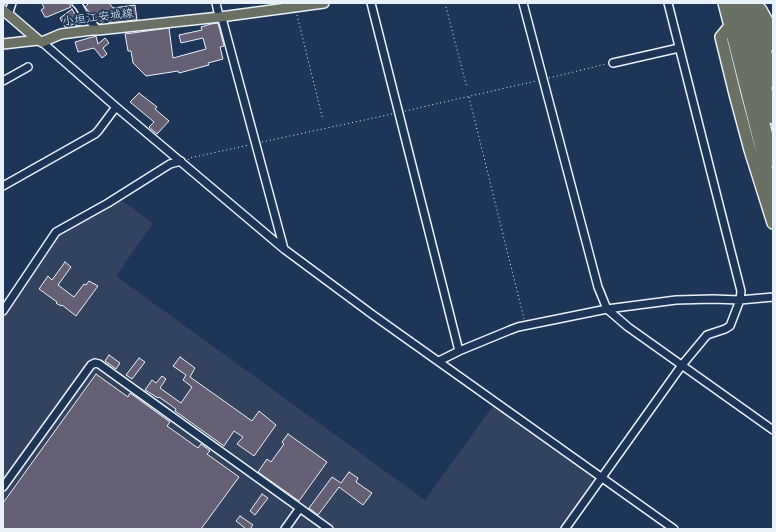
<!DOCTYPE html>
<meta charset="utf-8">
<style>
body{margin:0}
#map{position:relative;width:776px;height:532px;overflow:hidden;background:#1d3557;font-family:"Gochi Hand",sans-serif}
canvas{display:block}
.frame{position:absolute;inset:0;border:4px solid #e8f1f8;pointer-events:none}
</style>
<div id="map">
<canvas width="776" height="532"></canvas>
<div class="frame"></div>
</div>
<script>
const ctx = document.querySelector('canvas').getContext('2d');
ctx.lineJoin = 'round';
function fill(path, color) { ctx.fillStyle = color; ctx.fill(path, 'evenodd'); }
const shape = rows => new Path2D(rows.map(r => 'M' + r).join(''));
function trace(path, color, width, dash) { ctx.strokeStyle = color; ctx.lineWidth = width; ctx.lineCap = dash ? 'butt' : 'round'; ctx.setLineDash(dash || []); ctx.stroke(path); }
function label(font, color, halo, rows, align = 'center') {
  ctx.font = font + ' "Gochi Hand","Klee One",sans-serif'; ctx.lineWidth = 3.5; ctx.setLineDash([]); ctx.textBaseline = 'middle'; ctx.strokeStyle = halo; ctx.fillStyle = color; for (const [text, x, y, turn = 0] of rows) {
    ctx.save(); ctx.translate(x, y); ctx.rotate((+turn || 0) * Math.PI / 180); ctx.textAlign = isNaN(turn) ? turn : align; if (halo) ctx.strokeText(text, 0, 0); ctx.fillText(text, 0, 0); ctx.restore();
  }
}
const built = shape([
 [120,199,153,223,116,276,425,500,493,406,593,478,593,482,560,529,3,529,3,318,58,234]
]);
const building = shape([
 [42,3,69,3,71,7,47,17,45,17,41,10,44,8,42,3],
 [89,3,109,3,113,8,135,5,137,20,109,23,108,17,101,24,99,24,85,7,89,3],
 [72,9,76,16,78,15,81,25,76,26,75,23,68,27,65,27,60,18,72,9],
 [218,23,224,46,220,47,223,59,208,63,209,65,179,73,178,71,146,76,133,63,131,51,128,51,125,34,169,28,173,58,206,49,203,38,181,43,179,35,202,30,201,27,211,24,218,23],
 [96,36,98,44,105,38,109,43,103,48,107,54,102,58,94,48,78,52,75,42,96,36],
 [139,93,157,107,155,109,169,121,157,134,149,127,154,122,130,102,139,93],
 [65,262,71,267,58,285,74,297,84,284,86,285,89,281,98,286,76,316,62,305,61,306,56,303,57,302,39,289,48,276,52,280,65,262],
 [109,355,120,363,116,369,105,361,109,355],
 [180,357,195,368,190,377,252,421,259,411,276,425,254,456,237,444,243,437,234,431,224,446,175,411,176,409,159,397,158,398,145,390,152,380,156,383,162,376,166,379,160,388,181,403,192,387,183,380,186,375,173,366,180,357],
 [139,358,145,362,132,379,126,375,139,358],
 [96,374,128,397,130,393,170,422,167,426,198,448,201,444,210,451,207,454,239,477,201,529,3,529,3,503,96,374],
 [288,434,327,462,299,501,258,472,267,459,271,462,284,444,282,442,288,434],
 [349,472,358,478,356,482,372,493,363,505,339,487,318,515,309,508,332,477,341,483,349,472],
 [262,494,268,498,255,515,250,511,262,494],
 [240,516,253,525,250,529,246,529,236,521,240,516]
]);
const path = shape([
 [445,3,467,88],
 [297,15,323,120],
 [549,78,606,64],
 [469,97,524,319],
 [405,111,536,81],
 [262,142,392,114],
 [188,160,190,158,249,145]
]);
const minor = shape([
 [76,3,79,6,83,13,98,30],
 [216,3,218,12,223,22,284,249],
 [371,3,459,351],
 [523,3,598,287,607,309,628,327,773,430],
 [8,15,12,3],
 [42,42,116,107,284,249,373,315,674,529],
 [613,63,679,48],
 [3,81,28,67],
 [3,186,95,134,98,131,116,107],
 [3,311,56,232,108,203,170,164,181,161],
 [439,361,459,351,510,330,518,327,607,309,676,300,713,299,740,300,773,297],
 [3,487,91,365,95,363,99,364,329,529],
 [285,529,300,508],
 [565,529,682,365,707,335,725,329,730,326,740,300,741,291,668,3]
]);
const major = shape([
 [3,10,38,40,42,42,61,34,92,30,98,30,220,17,324,3],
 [3,44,38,40]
]);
const highway = shape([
 [724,3,730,26,721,37,735,94,750,150,773,223],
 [735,3,773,161],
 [745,3,773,118],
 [754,3,773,82],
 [757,6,761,10,767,21,773,45],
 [730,26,773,195]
]);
const streetNames = [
 ["小垣江安城線",98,19,-7]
];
fill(built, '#33425f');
fill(building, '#656073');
trace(building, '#e8f1f8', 1);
trace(minor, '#e8f1f8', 10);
trace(major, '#e8f1f8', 12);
trace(highway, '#e8f1f8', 14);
trace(path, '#e8f1f8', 1, [1, 3]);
trace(minor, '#1d3557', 7);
trace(major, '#6b7065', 9);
trace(highway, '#6b7065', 11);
label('12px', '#e8f1f8', '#1d3557', streetNames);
</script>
